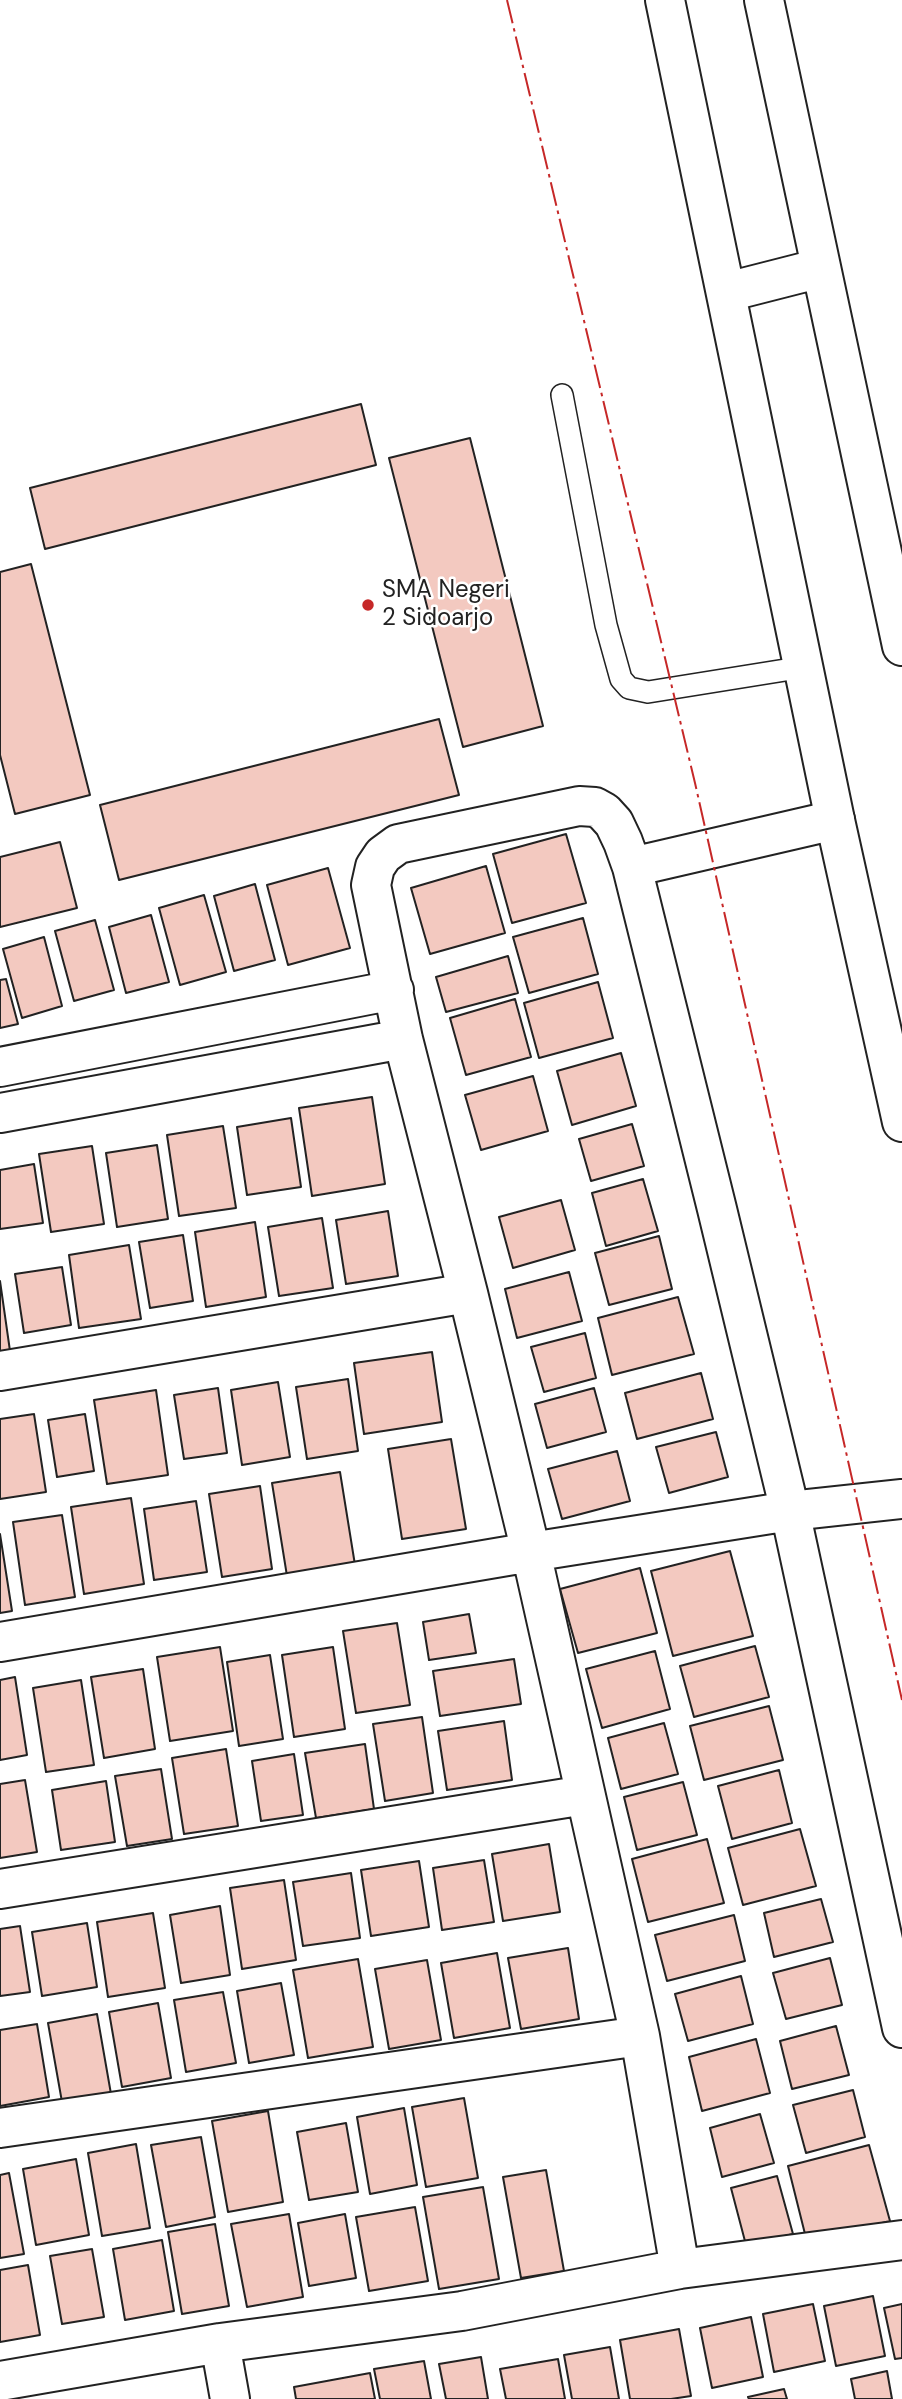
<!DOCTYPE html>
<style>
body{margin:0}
canvas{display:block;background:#fff}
</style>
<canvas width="902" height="2399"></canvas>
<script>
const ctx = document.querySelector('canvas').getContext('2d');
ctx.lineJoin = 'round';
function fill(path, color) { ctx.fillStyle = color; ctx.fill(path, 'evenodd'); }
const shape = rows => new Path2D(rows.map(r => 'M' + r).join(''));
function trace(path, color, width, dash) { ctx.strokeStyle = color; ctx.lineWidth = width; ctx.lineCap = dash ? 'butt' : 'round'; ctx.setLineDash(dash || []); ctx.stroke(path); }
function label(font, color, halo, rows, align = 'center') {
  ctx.font = font + ' "DM Sans",sans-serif'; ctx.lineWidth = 5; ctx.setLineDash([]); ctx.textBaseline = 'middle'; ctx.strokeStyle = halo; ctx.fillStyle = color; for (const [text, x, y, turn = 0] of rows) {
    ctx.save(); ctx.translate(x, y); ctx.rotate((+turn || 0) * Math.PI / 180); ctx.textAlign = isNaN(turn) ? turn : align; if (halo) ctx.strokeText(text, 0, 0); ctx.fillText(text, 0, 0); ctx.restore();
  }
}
const building = shape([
 [361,404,376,465,45,549,30,488,361,404],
 [470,438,543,726,463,747,389,458,470,438],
 [31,564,90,795,15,814,0,755,0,572,31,564],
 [439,719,459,795,119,880,100,805,439,719],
 [566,834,586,903,512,923,493,854,566,834],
 [60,842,77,908,0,927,0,857,60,842],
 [486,866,505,933,430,954,411,888,486,866],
 [328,868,350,948,288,965,267,885,328,868],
 [255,884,275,960,234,971,214,896,255,884],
 [204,895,226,972,180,985,159,908,204,895],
 [151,915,169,982,126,993,109,927,151,915],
 [583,918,598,974,529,993,513,937,583,918],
 [95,920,114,990,74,1001,55,931,95,920],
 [44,937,62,1006,22,1018,3,949,44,937],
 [508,956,518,993,446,1012,436,977,508,956],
 [6,979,18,1024,0,1028,0,980,6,979],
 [598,982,613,1038,539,1058,524,1003,598,982],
 [515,999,531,1057,466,1075,450,1018,515,999],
 [621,1053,636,1106,572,1125,557,1071,621,1053],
 [533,1076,548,1131,481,1150,465,1095,533,1076],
 [372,1097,385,1184,312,1196,299,1108,372,1097],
 [291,1118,301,1187,247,1195,237,1127,291,1118],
 [632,1124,644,1166,591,1181,579,1139,632,1124],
 [223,1126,236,1208,179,1216,167,1135,223,1126],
 [157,1145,168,1219,117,1227,106,1153,157,1145],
 [92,1146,104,1224,51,1232,39,1154,92,1146],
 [34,1164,43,1223,0,1229,0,1170,34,1164],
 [643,1179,658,1231,606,1246,592,1193,643,1179],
 [561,1200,575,1250,513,1268,499,1217,561,1200],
 [388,1211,398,1276,346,1284,336,1220,388,1211],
 [322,1218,333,1288,279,1296,268,1227,322,1218],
 [255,1222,266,1297,206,1307,195,1232,255,1222],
 [183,1235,193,1301,150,1308,139,1242,183,1235],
 [659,1236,672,1289,609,1305,595,1253,659,1236],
 [129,1245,141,1319,79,1328,69,1255,129,1245],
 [62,1267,71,1325,24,1333,15,1274,62,1267],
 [569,1272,582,1321,517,1338,505,1289,569,1272],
 [0,1281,10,1351,0,1353,0,1281],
 [678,1297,694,1354,612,1375,598,1318,678,1297],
 [585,1333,596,1378,544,1392,531,1347,585,1333],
 [432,1352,442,1422,364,1434,354,1363,432,1352],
 [701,1373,713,1419,637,1439,625,1393,701,1373],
 [348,1379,358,1451,307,1459,296,1387,348,1379],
 [278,1382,290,1457,242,1465,231,1390,278,1382],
 [218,1388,227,1453,184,1459,174,1395,218,1388],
 [594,1388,606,1432,547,1448,535,1404,594,1388],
 [156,1390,168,1475,107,1484,94,1400,156,1390],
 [34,1414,46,1492,0,1499,0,1419,34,1414],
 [85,1414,94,1471,57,1477,48,1420,85,1414],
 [716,1432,728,1477,669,1493,656,1447,716,1432],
 [451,1439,466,1529,402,1539,388,1449,451,1439],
 [617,1451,630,1501,562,1519,548,1469,617,1451],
 [340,1472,355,1565,287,1576,272,1483,340,1472],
 [260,1486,272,1569,222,1577,209,1494,260,1486],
 [131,1498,144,1584,84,1594,71,1507,131,1498],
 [196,1501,207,1572,154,1580,144,1509,196,1501],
 [62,1515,75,1597,25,1605,13,1522,62,1515],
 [0,1534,12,1611,0,1613,0,1534],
 [730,1551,753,1636,673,1656,651,1571,730,1551],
 [640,1568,657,1633,578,1653,560,1589,640,1568],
 [469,1614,476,1653,429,1660,423,1622,469,1614],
 [397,1623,410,1705,356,1713,343,1631,397,1623],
 [755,1646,769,1697,694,1717,680,1666,755,1646],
 [220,1647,233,1731,170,1741,157,1657,220,1647],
 [333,1647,345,1729,294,1737,282,1655,333,1647],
 [655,1651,670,1709,602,1728,586,1669,655,1651],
 [270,1655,283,1739,239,1746,227,1662,270,1655],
 [514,1659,521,1704,440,1716,433,1671,514,1659],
 [143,1669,155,1749,104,1758,91,1677,143,1669],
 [15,1677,27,1755,0,1760,0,1680,15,1677],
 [81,1680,94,1765,46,1772,33,1688,81,1680],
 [769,1706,783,1760,704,1780,690,1726,769,1706],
 [422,1717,433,1793,385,1801,373,1724,422,1717],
 [504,1721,512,1780,447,1790,438,1731,504,1721],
 [664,1723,678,1774,621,1789,608,1738,664,1723],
 [365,1744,374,1809,316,1818,305,1753,365,1744],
 [226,1749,238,1826,184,1834,172,1758,226,1749],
 [294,1754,303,1815,261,1821,252,1761,294,1754],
 [161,1769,172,1839,127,1846,115,1776,161,1769],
 [779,1770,792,1823,732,1839,718,1786,779,1770],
 [25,1780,37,1852,0,1858,0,1784,25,1780],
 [106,1781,115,1842,61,1850,52,1790,106,1781],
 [683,1782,697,1835,637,1850,624,1797,683,1782],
 [800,1829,816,1886,743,1905,728,1848,800,1829],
 [707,1839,724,1903,648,1922,632,1859,707,1839],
 [549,1844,560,1912,503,1921,492,1854,549,1844],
 [484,1860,494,1922,442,1930,433,1868,484,1860],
 [419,1861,429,1927,371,1936,361,1870,419,1861],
 [351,1873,360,1938,303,1946,293,1882,351,1873],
 [284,1880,296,1960,242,1969,230,1888,284,1880],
 [821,1899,833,1942,774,1957,764,1913,821,1899],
 [220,1906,230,1975,181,1983,170,1915,220,1906],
 [153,1913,165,1988,108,1997,97,1922,153,1913],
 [734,1915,745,1961,667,1981,655,1935,734,1915],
 [87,1923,97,1987,42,1996,32,1932,87,1923],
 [20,1926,30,1992,0,1996,0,1929,20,1926],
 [568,1948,579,2019,521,2029,508,1958,568,1948],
 [497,1953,510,2028,454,2038,441,1963,497,1953],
 [830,1958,842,2005,786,2019,773,1973,830,1958],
 [358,1959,373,2047,308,2058,293,1970,358,1959],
 [427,1960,441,2040,389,2049,375,1969,427,1960],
 [741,1976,753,2024,688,2041,675,1994,741,1976],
 [281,1983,294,2055,249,2063,237,1991,281,1983],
 [223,1992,236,2063,186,2072,174,2000,223,1992],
 [158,2003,171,2078,122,2087,109,2012,158,2003],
 [97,2014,111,2094,62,2102,48,2023,97,2014],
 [37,2024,49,2097,0,2106,0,2030,37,2024],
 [836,2026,849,2075,792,2089,780,2041,836,2026],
 [756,2039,770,2093,702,2111,689,2057,756,2039],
 [853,2090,865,2137,806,2153,793,2105,853,2090],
 [464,2098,478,2178,426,2187,412,2107,464,2098],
 [404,2108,417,2185,370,2194,357,2117,404,2108],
 [268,2111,283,2202,228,2212,212,2121,268,2111],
 [760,2114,774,2163,722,2177,710,2128,760,2114],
 [346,2123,358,2192,309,2200,297,2132,346,2123],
 [201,2137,215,2217,166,2227,151,2145,201,2137],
 [136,2144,150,2228,102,2236,88,2153,136,2144],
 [869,2145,890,2221,807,2242,788,2166,869,2145],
 [76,2159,89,2235,36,2245,23,2169,76,2159],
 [546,2170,564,2271,521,2278,503,2177,546,2170],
 [9,2173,24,2254,0,2258,0,2175,9,2173],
 [777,2176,793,2234,746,2245,731,2188,777,2176],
 [483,2187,499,2279,439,2289,423,2197,483,2187],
 [415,2207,428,2281,369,2291,356,2217,415,2207],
 [289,2214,303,2297,247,2307,231,2224,289,2214],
 [345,2214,356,2278,309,2286,298,2223,345,2214],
 [215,2224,229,2306,182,2314,168,2232,215,2224],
 [162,2240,174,2311,125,2320,113,2249,162,2240],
 [92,2249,104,2317,62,2324,50,2256,92,2249],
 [28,2265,40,2335,0,2342,0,2270,28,2265],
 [873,2296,885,2356,836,2366,824,2306,873,2296],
 [813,2304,825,2361,774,2372,763,2314,813,2304],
 [902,2304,902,2358,895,2359,884,2308,902,2304],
 [751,2317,763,2377,712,2388,700,2328,751,2317],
 [679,2329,691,2396,671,2399,630,2399,620,2340,679,2329],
 [610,2347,619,2399,572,2399,564,2355,610,2347],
 [481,2357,488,2399,446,2399,439,2364,481,2357],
 [558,2359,565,2399,506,2399,500,2369,558,2359],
 [424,2361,431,2399,380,2399,374,2369,424,2361],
 [887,2371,892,2399,855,2399,851,2379,887,2371],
 [370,2373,375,2399,296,2399,294,2387,370,2373],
 [784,2389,787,2399,749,2399,748,2397,784,2389]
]);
const lane = shape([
 [562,395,606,625,621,679,629,688,648,692,804,667]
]);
const street = shape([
 [632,867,835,820],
 [0,1067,394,990],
 [0,1113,403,1039],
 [0,1371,468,1293],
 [0,1642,531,1552,790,1511,902,1499],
 [0,1889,585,1795],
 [0,2128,640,2036],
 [680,2269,640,2036,531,1552,468,1293,403,1039,371,885,375,867,383,855,398,844,579,806,595,807,604,812,614,823,623,842,632,867,717,1209,790,1511,902,2028],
 [220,2343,230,2399],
 [0,2381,220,2343,462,2311,680,2269,902,2240]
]);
const secondary = shape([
 [665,0,835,820,902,1122],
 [764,0,902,646],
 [727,292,821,268]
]);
const power = shape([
 [507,0,695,783,902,1700]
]);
const markers = [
 [368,605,7,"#c62828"]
];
const poiNames = [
 ["SMA Negeri",382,591],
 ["2 Sidoarjo",382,619]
];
fill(building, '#f3c9c0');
trace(building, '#222', 2);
trace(lane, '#222', 24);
trace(street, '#222', 42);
trace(secondary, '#222', 42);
trace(lane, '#fff', 21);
trace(street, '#fff', 38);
trace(secondary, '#fff', 38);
trace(power, '#c62828', 2, [24, 5, 3.5, 5]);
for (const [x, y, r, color] of markers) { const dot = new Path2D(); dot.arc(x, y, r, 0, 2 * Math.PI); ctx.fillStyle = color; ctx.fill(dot); trace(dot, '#fff', 2.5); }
label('24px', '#222', '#fff', poiNames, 'left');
</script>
